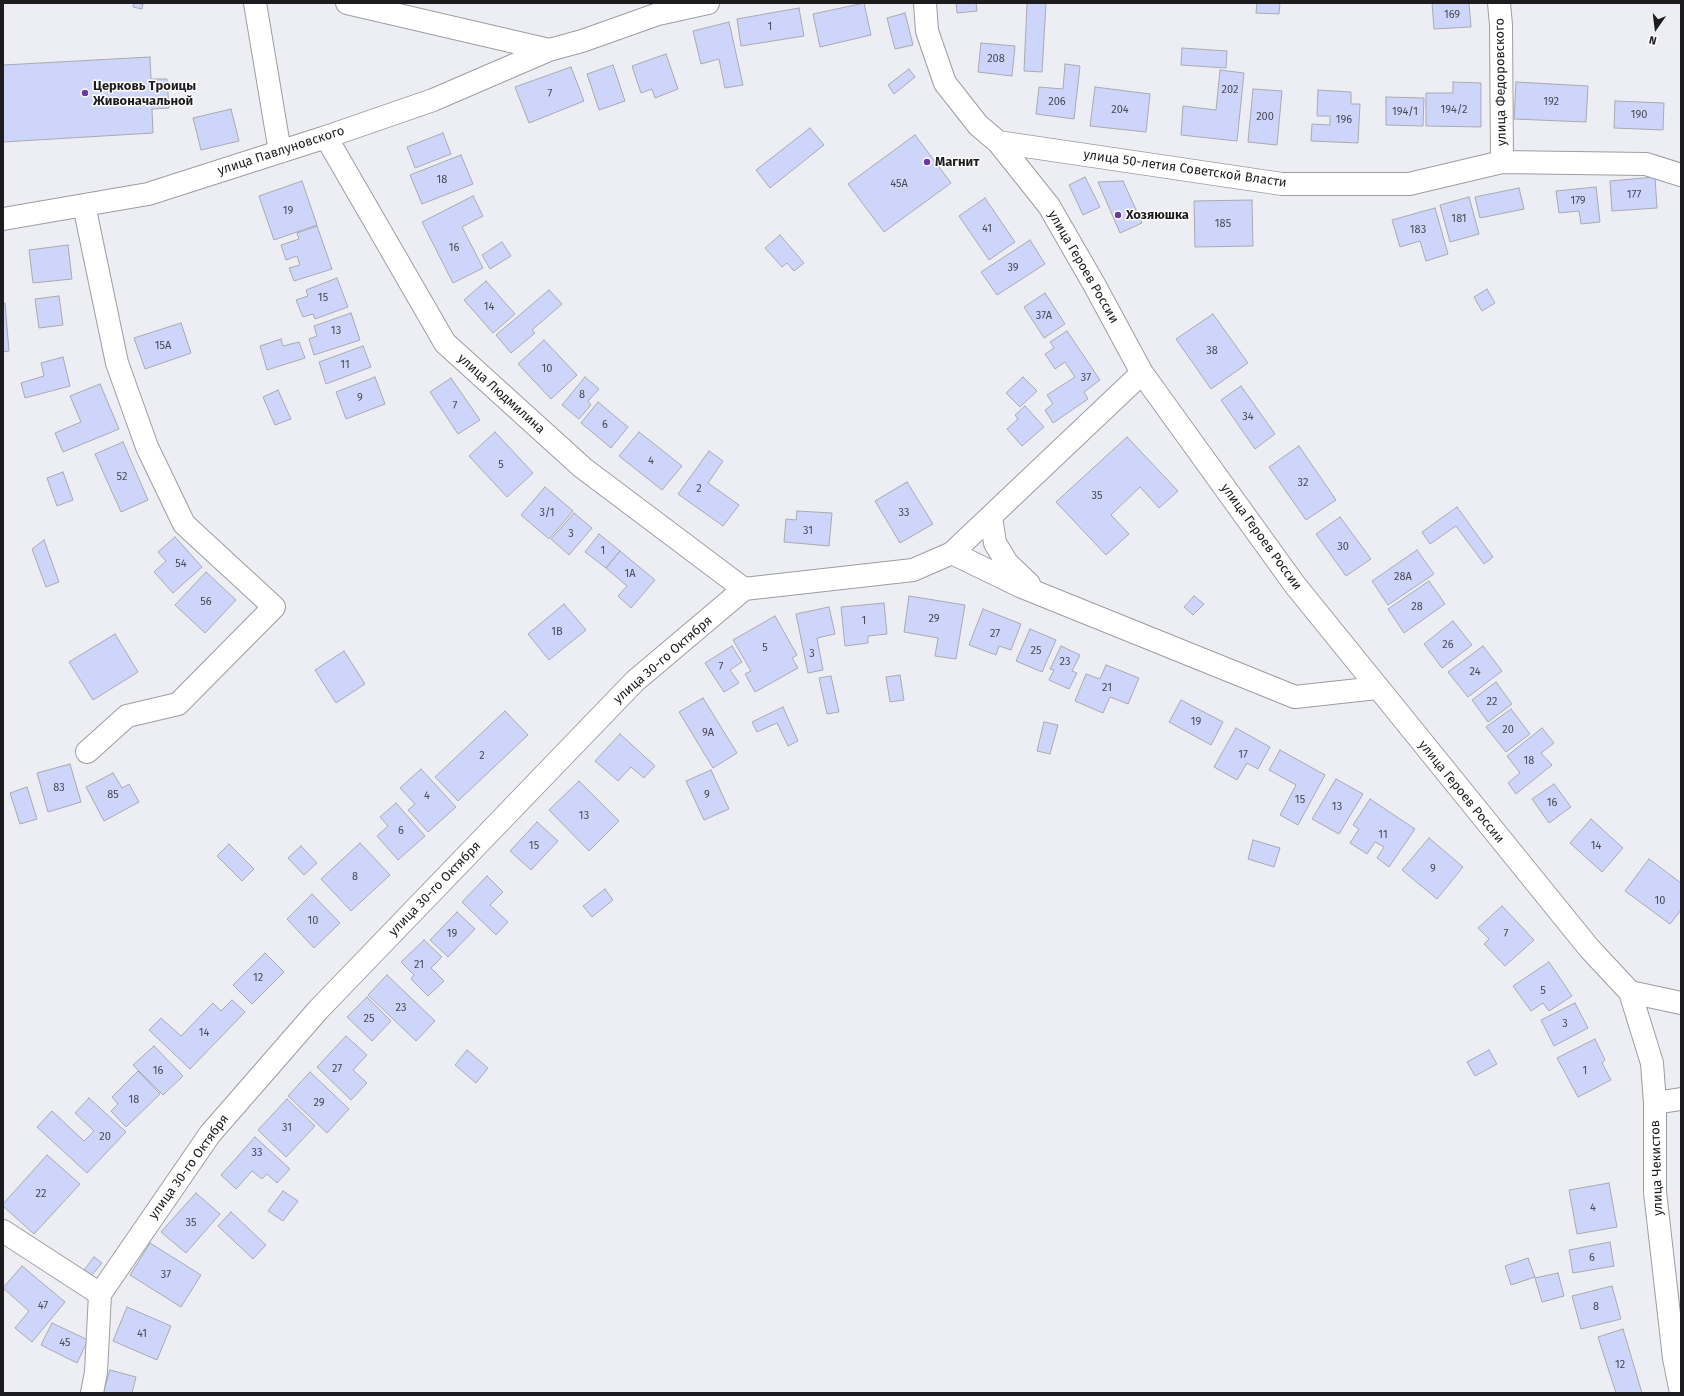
<!DOCTYPE html>
<meta charset="utf-8">
<style>
body{margin:0}
#map{position:relative;width:1684px;height:1396px;overflow:hidden;background:#edeef3;font-family:"Fira Sans",sans-serif}
canvas{display:block}
.frame{position:absolute;inset:0;border:4px solid #1c1c1e;pointer-events:none}
.north{position:absolute;left:1636px;top:8px;width:40px;height:40px;-webkit-text-stroke:3px #fff;paint-order:stroke;rotate:194deg;font-size:11px;font-weight:700;line-height:16px;text-align:center;color:#1c1c1e}
.north::after{content:'';display:block;margin:auto;width:14px;height:18px;background:#1c1c1e;clip-path:polygon(50% 0,100% 100%,50% 72%,0 100%)}
</style>
<div id="map">
<canvas width="1684" height="1396"></canvas>
<div class="frame"></div>
<div class="north">N</div>
</div>
<script>
const ctx = document.querySelector('canvas').getContext('2d');
ctx.lineJoin = 'round';
function fill(path, color) { ctx.fillStyle = color; ctx.fill(path, 'evenodd'); }
const shape = rows => new Path2D(rows.map(r => 'M' + r).join(''));
function trace(path, color, width, dash) { ctx.strokeStyle = color; ctx.lineWidth = width; ctx.lineCap = dash ? 'butt' : 'round'; ctx.setLineDash(dash || []); ctx.stroke(path); }
function label(font, color, halo, rows, align = 'center') {
  ctx.font = font + ' "Fira Sans",sans-serif'; ctx.lineWidth = 3; ctx.setLineDash([]); ctx.textBaseline = 'middle'; ctx.strokeStyle = halo; ctx.fillStyle = color; for (const [text, x, y, turn = 0] of rows) {
    ctx.save(); ctx.translate(x, y); ctx.rotate((+turn || 0) * Math.PI / 180); ctx.textAlign = isNaN(turn) ? turn : align; if (halo) ctx.strokeText(text, 0, 0); ctx.fillText(text, 0, 0); ctx.restore();
  }
}
const building = shape([
 [134,3,143,4,142,9,133,7,134,3],
 [864,3,871,35,820,47,813,14,864,3],
 [956,3,976,3,977,11,957,13,956,3],
 [1027,3,1046,3,1042,72,1024,71,1027,3],
 [1257,3,1280,3,1279,14,1256,13,1257,3],
 [1432,3,1469,3,1471,27,1434,29,1432,3],
 [799,8,804,36,741,46,737,19,799,8],
 [905,13,913,45,895,49,887,18,905,13],
 [729,22,743,85,725,88,719,59,701,64,693,31,729,22],
 [981,43,1015,46,1012,76,978,72,981,43],
 [1182,48,1227,51,1226,68,1181,65,1182,48],
 [666,54,678,89,655,98,652,89,641,93,632,66,666,54],
 [150,57,151,79,167,79,169,108,152,109,153,133,3,142,3,65,150,57],
 [1065,64,1080,66,1074,119,1036,114,1039,87,1063,89,1065,64],
 [613,65,625,101,599,110,587,74,613,65],
 [571,67,584,101,529,123,515,87,571,67],
 [909,69,915,77,894,94,888,85,909,69],
 [1220,70,1244,73,1237,141,1181,135,1183,106,1216,110,1220,70],
 [1453,82,1481,83,1481,127,1426,126,1426,93,1453,93,1453,82],
 [1516,82,1588,86,1586,122,1514,119,1516,82],
 [1095,87,1150,94,1146,132,1090,126,1095,87],
 [1253,89,1282,91,1277,145,1248,142,1253,89],
 [1318,90,1351,92,1351,104,1360,104,1358,143,1311,141,1312,124,1330,125,1330,116,1317,116,1318,90],
 [1386,97,1424,98,1423,126,1386,125,1386,97],
 [1615,101,1664,103,1663,130,1614,128,1615,101],
 [231,109,239,141,201,150,193,118,231,109],
 [810,128,824,145,770,188,756,170,810,128],
 [443,133,451,154,415,168,407,147,443,133],
 [915,135,951,183,884,232,848,184,915,135],
 [461,155,473,184,422,204,410,175,461,155],
 [1085,177,1100,207,1083,215,1069,185,1085,177],
 [1655,177,1657,208,1612,211,1610,181,1655,177],
 [302,181,317,225,274,240,259,196,302,181],
 [1123,181,1142,223,1120,233,1098,182,1123,181],
 [1596,187,1600,222,1581,224,1579,211,1559,213,1556,191,1596,187],
 [1519,188,1524,209,1480,218,1475,197,1519,188],
 [473,196,483,216,462,227,483,268,453,283,422,222,473,196],
 [1469,197,1479,234,1450,242,1440,205,1469,197],
 [985,198,1015,242,989,260,959,216,985,198],
 [1252,200,1253,246,1195,247,1194,201,1252,200],
 [1435,208,1448,254,1426,261,1420,241,1400,247,1392,220,1435,208],
 [317,226,332,269,294,281,289,268,300,265,297,256,286,260,281,245,299,239,297,233,317,226],
 [780,235,804,263,794,271,787,263,782,267,765,248,780,235],
 [1030,240,1045,264,997,295,981,272,1030,240],
 [502,242,511,256,490,269,482,255,502,242],
 [68,245,72,279,33,283,29,250,68,245],
 [337,278,348,307,315,319,313,314,303,317,296,300,308,296,306,290,337,278],
 [486,281,515,314,493,333,464,300,486,281],
 [1487,289,1495,303,1482,311,1474,297,1487,289],
 [549,290,562,304,532,330,535,333,511,353,496,335,549,290],
 [1045,293,1065,324,1044,338,1024,307,1045,293],
 [59,296,63,325,39,328,35,299,59,296],
 [3,303,5,303,9,351,3,352,3,303],
 [351,313,360,340,314,355,309,339,317,336,314,326,351,313],
 [1213,314,1248,363,1211,389,1176,339,1213,314],
 [181,323,191,353,145,369,134,338,181,323],
 [1067,331,1100,380,1084,392,1088,399,1053,423,1045,410,1053,404,1047,395,1075,377,1065,362,1055,369,1045,354,1054,348,1050,342,1067,331],
 [281,339,283,346,299,342,305,358,267,370,260,346,281,339],
 [544,340,577,375,551,399,518,364,544,340],
 [363,346,371,367,326,384,319,362,363,346],
 [63,357,70,386,25,398,21,383,44,376,41,363,63,357],
 [375,377,385,404,346,419,336,392,375,377],
 [585,377,599,389,588,401,591,405,579,419,562,405,585,377],
 [1023,377,1037,391,1020,407,1006,393,1023,377],
 [451,378,480,420,458,434,430,392,451,378],
 [100,384,119,429,63,452,55,433,81,422,70,396,100,384],
 [1241,386,1275,434,1255,449,1221,400,1241,386],
 [278,390,291,419,275,425,263,397,278,390],
 [598,402,628,427,611,448,581,423,598,402],
 [1025,406,1044,427,1022,446,1007,429,1018,419,1015,415,1025,406],
 [495,432,533,473,507,497,469,456,495,432],
 [639,432,682,466,662,490,619,456,639,432],
 [1127,437,1178,491,1159,508,1140,487,1111,515,1129,534,1106,555,1056,502,1127,437],
 [123,442,148,500,121,512,95,454,123,442],
 [1299,446,1336,500,1306,520,1269,467,1299,446],
 [709,451,723,461,708,483,739,505,723,526,678,494,709,451],
 [63,472,73,500,57,506,47,478,63,472],
 [907,482,933,524,900,543,875,501,907,482],
 [545,487,573,511,549,539,521,515,545,487],
 [1457,507,1493,557,1484,564,1456,526,1430,544,1422,532,1457,507],
 [797,511,832,513,829,546,784,542,786,519,796,520,797,511],
 [574,513,592,528,569,555,551,539,574,513],
 [1340,517,1371,559,1346,576,1316,534,1340,517],
 [599,534,620,551,606,568,585,552,599,534],
 [175,537,202,567,173,593,154,572,166,561,158,552,175,537],
 [44,540,59,582,46,587,32,549,44,540],
 [1417,550,1434,574,1388,605,1372,581,1417,550],
 [620,551,655,580,631,608,618,596,627,586,606,568,620,551],
 [206,572,236,600,205,633,175,605,206,572],
 [1429,581,1445,604,1404,633,1388,609,1429,581],
 [909,596,965,605,956,659,935,656,938,638,904,632,909,596],
 [1194,596,1204,604,1193,615,1184,607,1194,596],
 [884,603,887,634,868,636,868,643,845,646,841,607,884,603],
 [564,604,586,630,549,660,528,634,564,604],
 [829,607,835,634,817,638,823,670,808,673,796,614,829,607],
 [983,609,1021,624,1011,650,999,646,996,655,969,645,983,609],
 [775,616,797,655,792,658,798,668,755,692,745,674,751,671,733,640,775,616],
 [1453,621,1472,645,1442,668,1424,644,1453,621],
 [1030,629,1056,640,1042,672,1016,661,1030,629],
 [115,634,138,672,93,700,69,662,115,634],
 [732,646,742,662,730,670,739,683,724,692,705,663,732,646],
 [1061,646,1080,655,1072,671,1077,673,1069,689,1049,680,1054,670,1050,669,1061,646],
 [1483,646,1502,671,1468,697,1448,672,1483,646],
 [344,651,365,684,336,703,315,670,344,651],
 [1106,665,1139,678,1128,704,1110,697,1103,713,1075,701,1086,674,1100,679,1106,665],
 [900,675,904,700,890,702,886,677,900,675],
 [831,676,839,712,827,714,819,678,831,676],
 [1496,682,1512,704,1488,722,1472,700,1496,682],
 [703,698,737,753,713,768,679,712,703,698],
 [1181,700,1223,722,1211,745,1169,722,1181,700],
 [783,707,798,741,788,746,777,723,757,732,752,722,783,707],
 [1511,709,1530,734,1506,752,1486,727,1511,709],
 [505,711,528,735,458,801,435,777,505,711],
 [1044,722,1058,725,1050,754,1037,751,1044,722],
 [1236,728,1270,747,1258,769,1247,763,1237,780,1214,767,1236,728],
 [1542,728,1554,743,1541,753,1552,765,1516,794,1508,783,1520,773,1507,756,1542,728],
 [620,734,655,766,644,778,631,767,618,781,595,761,620,734],
 [1280,750,1325,775,1298,825,1280,815,1296,785,1269,770,1280,750],
 [70,764,81,802,48,812,37,773,70,764],
 [421,769,456,807,428,832,408,810,415,804,400,788,421,769],
 [711,770,729,809,704,820,686,781,711,770],
 [113,773,122,788,129,784,139,802,104,821,86,787,113,773],
 [1336,779,1363,794,1339,834,1312,819,1336,779],
 [579,781,619,821,589,851,549,810,579,781],
 [1554,784,1571,807,1549,823,1532,799,1554,784],
 [27,787,37,819,20,824,10,793,27,787],
 [1370,799,1415,829,1389,867,1377,858,1384,847,1375,842,1367,854,1350,843,1359,829,1353,825,1370,799],
 [396,803,425,836,398,860,377,836,388,826,380,817,396,803],
 [1591,819,1623,848,1602,872,1570,843,1591,819],
 [537,822,558,841,531,870,510,851,537,822],
 [1429,838,1463,867,1437,899,1402,870,1429,838],
 [1253,840,1280,848,1274,867,1248,859,1253,840],
 [360,843,390,875,351,911,321,879,360,843],
 [229,844,254,869,242,881,217,856,229,844],
 [301,846,317,863,304,875,288,858,301,846],
 [1649,859,1681,883,1681,910,1670,924,1625,891,1649,859],
 [487,876,503,892,490,905,508,922,496,935,462,902,487,876],
 [605,889,613,900,592,917,583,906,605,889],
 [312,894,340,923,314,948,287,919,312,894],
 [1502,906,1534,940,1505,966,1484,944,1489,939,1478,928,1502,906],
 [457,912,475,929,448,957,430,940,457,912],
 [424,940,442,957,431,968,444,981,428,996,411,979,414,975,401,962,424,940],
 [265,953,284,972,252,1004,233,985,265,953],
 [1549,962,1572,996,1549,1011,1543,1003,1531,1011,1513,986,1549,962],
 [387,975,435,1021,416,1041,368,995,387,975],
 [367,997,391,1021,372,1041,347,1017,367,997],
 [232,1000,245,1012,190,1069,149,1030,161,1018,181,1036,213,1003,221,1011,232,1000],
 [1575,1003,1588,1028,1554,1046,1541,1020,1575,1003],
 [346,1036,367,1055,353,1070,367,1083,351,1100,317,1067,346,1036],
 [1595,1039,1605,1060,1602,1063,1611,1080,1578,1097,1557,1058,1595,1039],
 [154,1046,183,1076,163,1095,133,1065,154,1046],
 [467,1050,488,1068,476,1083,455,1065,467,1050],
 [1489,1050,1497,1064,1475,1076,1467,1062,1489,1050],
 [138,1071,160,1094,126,1127,111,1111,118,1104,112,1097,138,1071],
 [310,1072,349,1109,327,1133,288,1096,310,1072],
 [89,1098,126,1132,87,1173,37,1127,52,1111,84,1141,94,1131,75,1113,89,1098],
 [287,1099,315,1126,286,1157,258,1130,287,1099],
 [255,1137,290,1169,277,1183,267,1174,262,1179,252,1171,236,1189,221,1175,255,1137],
 [47,1155,80,1184,34,1234,3,1206,3,1204,47,1155],
 [1609,1183,1617,1227,1577,1234,1569,1190,1609,1183],
 [283,1191,298,1201,283,1221,268,1211,283,1191],
 [196,1193,220,1214,186,1253,161,1232,196,1193],
 [231,1212,266,1245,253,1259,218,1226,231,1212],
 [1610,1242,1614,1266,1573,1273,1569,1250,1610,1242],
 [150,1243,201,1275,181,1307,130,1275,150,1243],
 [94,1257,102,1263,92,1275,84,1270,94,1257],
 [1528,1258,1535,1277,1511,1285,1505,1266,1528,1258],
 [22,1266,65,1302,32,1342,15,1328,29,1311,3,1288,22,1266],
 [1558,1273,1564,1296,1542,1302,1535,1278,1558,1273],
 [1612,1286,1621,1319,1581,1329,1572,1296,1612,1286],
 [127,1307,171,1326,157,1360,113,1341,127,1307],
 [52,1323,88,1340,77,1363,41,1345,52,1323],
 [1623,1329,1642,1393,1616,1393,1598,1337,1623,1329],
 [110,1370,136,1377,132,1393,103,1393,110,1370]
]);
const street = shape([
 [255,3,280,152],
 [347,3,549,50,582,41,658,14,708,3],
 [925,3,927,31,945,83,978,125,998,142,1049,206,1095,286,1142,373,1295,585,1589,948,1630,992,1681,1003],
 [1499,3,1501,25,1502,162],
 [326,137,445,343,583,468,744,589],
 [998,142,1282,184,1409,184,1502,162,1646,164,1681,175],
 [84,205,117,363,147,447,184,524,274,607,178,704,127,716,87,752],
 [3,219,148,194,326,137,433,100,549,50],
 [1142,373,952,553,1020,586,1295,697,1377,688],
 [991,517,995,543,1007,563,1029,584],
 [1630,992,1652,1063,1655,1103,1655,1192,1674,1358,1681,1393],
 [1655,1103,1681,1099],
 [3,1231,100,1294,210,1134,318,1010,635,681,744,589,913,570,952,553],
 [92,1393,96,1372,100,1294]
]);
const markers = [
 [85,93,4,"#6f36ac"],
 [927,162,4,"#6f36ac"],
 [1118,215,4,"#6f36ac"]
];
const numberNames = [
 ["169",1452,15],
 ["1",770,27],
 ["208",996,59],
 ["202",1230,90],
 ["7",550,94],
 ["206",1057,102],
 ["192",1551,102],
 ["204",1120,110],
 ["194/2",1454,110],
 ["194/1",1405,112],
 ["190",1639,115],
 ["200",1265,117],
 ["196",1344,120],
 ["18",442,180],
 ["45А",899,184],
 ["177",1634,195],
 ["179",1578,201],
 ["19",288,211],
 ["181",1459,219],
 ["185",1223,224],
 ["41",987,229],
 ["183",1418,230],
 ["16",454,248],
 ["39",1013,268],
 ["15",323,298],
 ["14",489,307],
 ["37А",1044,316],
 ["13",336,331],
 ["15А",163,346],
 ["38",1212,351],
 ["11",345,365],
 ["10",547,369],
 ["37",1086,378],
 ["8",582,395],
 ["9",360,398],
 ["7",455,406],
 ["34",1248,417],
 ["6",605,425],
 ["4",651,461],
 ["5",501,465],
 ["52",122,477],
 ["32",1303,483],
 ["2",699,489],
 ["35",1097,496],
 ["3/1",547,513],
 ["33",904,513],
 ["31",808,531],
 ["3",571,534],
 ["30",1343,547],
 ["1",603,551],
 ["54",181,564],
 ["1А",630,574],
 ["28А",1403,577],
 ["56",206,602],
 ["28",1417,607],
 ["29",934,619],
 ["1",864,621],
 ["1В",557,632],
 ["27",995,634],
 ["26",1448,645],
 ["5",765,648],
 ["25",1036,651],
 ["3",812,654],
 ["23",1065,662],
 ["7",721,667],
 ["24",1475,672],
 ["21",1107,688],
 ["22",1492,702],
 ["19",1196,722],
 ["20",1508,730],
 ["9А",708,733],
 ["17",1243,755],
 ["2",482,756],
 ["18",1529,761],
 ["83",59,788],
 ["85",113,795],
 ["9",707,795],
 ["4",427,796],
 ["15",1300,800],
 ["16",1552,803],
 ["13",1337,807],
 ["13",584,816],
 ["6",401,831],
 ["11",1383,835],
 ["15",534,846],
 ["14",1596,846],
 ["9",1433,869],
 ["8",355,877],
 ["10",1660,901],
 ["10",313,921],
 ["19",452,934],
 ["7",1506,934],
 ["21",419,965],
 ["12",258,978],
 ["5",1543,991],
 ["23",401,1008],
 ["25",369,1019],
 ["3",1565,1024],
 ["14",204,1033],
 ["27",337,1069],
 ["16",158,1071],
 ["1",1585,1071],
 ["18",134,1100],
 ["29",319,1103],
 ["31",287,1128],
 ["20",105,1137],
 ["33",257,1153],
 ["22",41,1194],
 ["4",1593,1208],
 ["35",191,1223],
 ["6",1592,1258],
 ["37",166,1275],
 ["47",43,1306],
 ["8",1596,1307],
 ["41",142,1334],
 ["45",65,1343],
 ["12",1620,1365]
];
const streetNames = [
 ["улица Федоровского",1501,82,-91],
 ["улица Павлуновского",281,151,-18],
 ["улица 50-летия Советской Власти",1185,169,8],
 ["улица Героев России",1083,267,60],
 ["улица Людмилина",501,394,42],
 ["улица Героев России",1261,537,54],
 ["улица 30-го Октября",663,660,-41],
 ["улица Героев России",1461,792,51],
 ["улица 30-го Октября",435,889,-46],
 ["улица 30-го Октября",189,1167,-54],
 ["улица Чекистов",1657,1168,-92]
];
const poiNames = [
 ["Церковь Троицы",93,86],
 ["Живоначальной",93,101],
 ["Магнит",935,162],
 ["Хозяюшка",1126,215]
];
fill(building, '#ced5fb');
trace(building, '#a8aaaf', 1);
trace(street, '#9c9da2', 24);
trace(street, '#fff', 22);
for (const [x, y, r, color] of markers) { const dot = new Path2D(); dot.arc(x, y, r, 0, 2 * Math.PI); ctx.fillStyle = color; ctx.fill(dot); trace(dot, '#fff', 1.5); }
label('11px', '#484a55', null, numberNames);
label('13px', '#1c1c1e', '#fff', streetNames);
label('bold 13px', '#1c1c1e', '#fff', poiNames, 'left');
</script>
